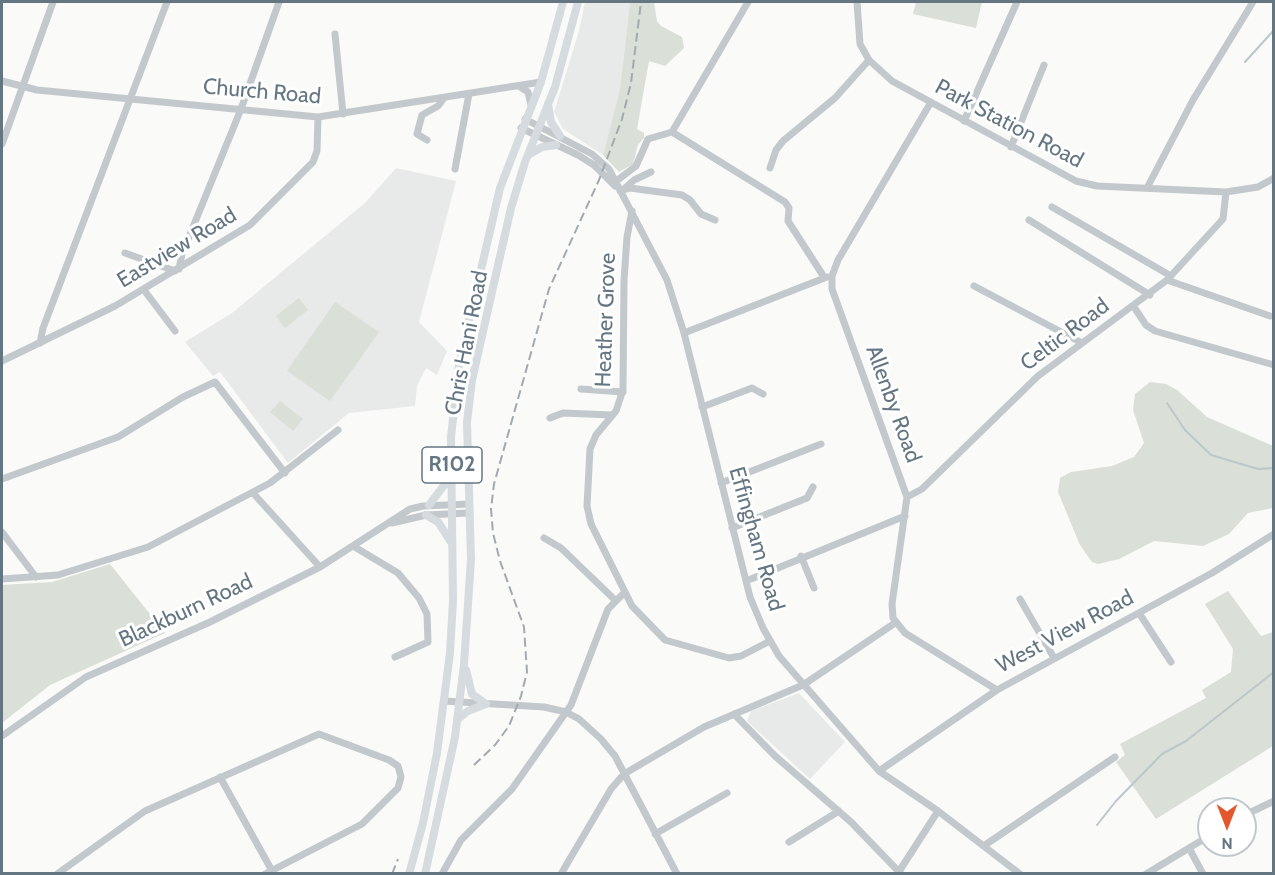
<!DOCTYPE html>
<style>
body{margin:0}
#map{position:relative;width:1275px;height:875px;overflow:hidden;background:#fafaf8;font-family:Cabin,sans-serif}
canvas{display:block}
.frame{position:absolute;inset:0;border:3px solid #657683;pointer-events:none}
.north{position:absolute;left:1197px;top:797px;width:60px;height:60px;box-sizing:border-box;background:#fff;border:2px solid #c1c8cd;border-radius:50%;rotate:180deg;font-size:16px;font-weight:700;line-height:24px;text-align:center;color:#657683}
.north::after{content:'';display:block;margin:auto;width:21px;height:27px;background:#e4572e;clip-path:polygon(50% 0,100% 100%,50% 72%,0 100%)}
</style>
<div id="map">
<canvas width="1275" height="875"></canvas>
<div class="frame"></div>
<div class="north">N</div>
</div>
<script>
const ctx = document.querySelector('canvas').getContext('2d');
ctx.lineJoin = 'round';
function fill(path, color) { ctx.fillStyle = color; ctx.fill(path, 'evenodd'); }
const shape = rows => new Path2D(rows.map(r => 'M' + r).join(''));
function trace(path, color, width, dash) { ctx.strokeStyle = color; ctx.lineWidth = width; ctx.lineCap = dash ? 'butt' : 'round'; ctx.setLineDash(dash || []); ctx.stroke(path); }
function label(font, color, halo, rows, align = 'center') {
  ctx.font = font + ' Cabin,sans-serif'; ctx.lineWidth = 6; ctx.setLineDash([]); ctx.textBaseline = 'middle'; ctx.strokeStyle = halo; ctx.fillStyle = color; for (const [text, x, y, turn = 0] of rows) {
    ctx.save(); ctx.translate(x, y); ctx.rotate((+turn || 0) * Math.PI / 180); ctx.textAlign = isNaN(turn) ? turn : align; if (halo) ctx.strokeText(text, 0, 0); ctx.fillText(text, 0, 0); ctx.restore();
  }
}
const built = shape([
 [585,2,630,2,620,89,603,155,563,129,554,112,579,31],
 [396,168,456,181,419,322,447,351,437,375,426,368,417,386,415,406,349,413,288,463,220,372,213,376,185,342,232,313,365,203],
 [799,693,845,742,810,779,747,721,751,711]
]);
const green = shape([
 [630,2,654,2,657,21,661,26,682,37,684,48,665,66,649,61,637,129,644,133,644,138,638,145,633,164,619,172,603,155,620,89],
 [916,2,982,2,976,28,913,14],
 [299,298,308,310,285,328,276,316],
 [335,302,379,332,330,401,287,371],
 [1150,382,1166,384,1177,390,1207,417,1273,446,1273,508,1248,513,1229,534,1203,546,1154,541,1119,559,1098,564,1092,562,1080,545,1058,492,1060,478,1071,472,1112,466,1134,457,1144,443,1133,410,1135,394],
 [280,401,303,419,293,431,270,412],
 [110,564,165,633,50,685,2,723,2,585,52,582],
 [1228,591,1261,636,1273,632,1273,746,1156,819,1116,762,1125,755,1120,744,1206,698,1202,690,1231,672,1233,649,1205,604]
]);
const stream = shape([
 [1245,62,1274,30],
 [1167,403,1185,430,1211,455,1258,469,1274,468],
 [1097,825,1116,801,1162,754,1186,741,1274,672]
]);
const minor = shape([
 [857,2,860,44,869,60,892,81,1076,181,1097,186,1226,192,1258,187,1274,178],
 [335,34,343,114],
 [2,81,37,90,318,117,541,82],
 [519,86,528,92,531,105],
 [931,102,838,260,832,276,832,289,907,497,892,604,893,618,905,633,997,690],
 [525,119,592,154,609,169,667,280,684,333,750,597,763,628,779,656,879,771,938,811,1020,874],
 [964,121,1017,2],
 [521,128,578,155,594,165,615,186],
 [672,132,785,202,789,208,788,221,824,277],
 [427,140,417,134,422,115,438,106,444,98],
 [2,144,53,2],
 [1011,147,1044,65],
 [770,168,776,150,783,141,835,98,869,60],
 [455,169,469,94],
 [615,182,636,166,648,139,672,132,748,2],
 [1147,188,1193,100,1253,2],
 [624,189,634,180,651,172],
 [620,191,630,188,682,195,690,200,701,214,715,220],
 [1052,207,1171,276],
 [632,211,627,237,624,281,623,390,616,411,596,435,590,449,587,506,591,524,632,606,665,640,729,658,741,656,770,641],
 [1029,220,1150,295],
 [125,253,175,271],
 [179,269,182,254,241,109,279,2],
 [1167,280,1270,316],
 [974,286,1082,343],
 [144,290,175,331],
 [1134,307,1146,325,1155,331,1274,365],
 [684,333,827,277],
 [40,343,43,328,167,2],
 [2,361,115,306,250,225,313,162,317,151,318,117],
 [581,389,623,392],
 [702,407,752,388,763,394],
 [550,418,563,413,612,415],
 [2,479,118,437,183,397,215,382,285,473],
 [721,483,821,444],
 [253,493,320,567],
 [907,497,922,489,1038,376,1167,280,1223,219,1226,192],
 [392,523,426,515,469,513],
 [732,528,807,498,813,487],
 [2,532,36,577],
 [544,538,561,548,615,600],
 [353,546,398,573,419,598,427,614,428,642,395,657],
 [801,556,814,588],
 [2,579,58,575,148,547,270,483,338,430],
 [751,579,905,516],
 [1020,599,1054,658],
 [1139,613,1171,662],
 [444,701,544,707,566,712,579,719,601,739,615,756,677,874],
 [734,714,775,756,851,822,901,874],
 [2,736,86,677,210,622,320,567,410,509,423,506,469,504],
 [879,771,997,690,1212,573,1274,534],
 [220,777,271,869],
 [1245,815,1274,801],
 [655,834,727,793],
 [789,842,839,811],
 [985,845,1115,757],
 [1189,848,1203,874],
 [900,870,938,811],
 [57,874,145,811,319,734,389,760,398,766,401,777,398,788,362,824,265,874],
 [442,874,461,840,512,789,571,705,608,609,624,593],
 [561,874,611,789,624,774,704,727,803,685,895,623],
 [1146,874,1209,836]
]);
const major = shape([
 [548,104,551,122,560,136],
 [528,155,542,147,556,145],
 [429,505,452,475],
 [426,515,438,522,451,542],
 [466,670,472,694,486,704],
 [458,719,468,711,486,704],
 [409,874,423,823,437,753,450,653,453,601,451,437,459,364,500,188,541,82,563,2],
 [425,874,455,737,464,664,471,559,467,422,472,380,511,208,525,162,555,87,578,2]
]);
const rail = shape([
 [474,765,495,745,509,726,521,696,527,672,524,627,500,561,493,533,491,509,494,484,549,289,599,180,622,119,631,83,641,2],
 [392,874,398,859]
]);
const shields = [
 [452,465,60]
];
const shieldNames = [
 ["R102",452,465]
];
const streetNames = [
 ["Church Road",262,92,5],
 ["Park Station Road",1009,124,28],
 ["Eastview Road",177,248,-31],
 ["Heather Grove",606,320,-88],
 ["Celtic Road",1065,335,-37],
 ["Chris Hani Road",467,343,-79],
 ["Allenby Road",893,404,70],
 ["Effingham Road",756,539,74],
 ["Blackburn Road",186,611,-25],
 ["West View Road",1065,632,-28]
];
fill(built, '#e8e9e9');
fill(green, '#dadfd7');
trace(stream, '#bbc7cb', 2);
trace(minor, '#c3c8cc', 7);
trace(major, '#d6dbdf', 8);
trace(rail, '#a2aab0', 2, [9, 4.5]);
for (const [x, y, w] of shields) { const box = new Path2D(); box.roundRect(x - w / 2, y - 18, w, 36, 4.5); ctx.fillStyle = '#fff'; ctx.fill(box); trace(box, '#657683', 1.5); }
label('bold 21px', '#657683', null, shieldNames);
label('22px', '#657683', '#fff', streetNames);
</script>
